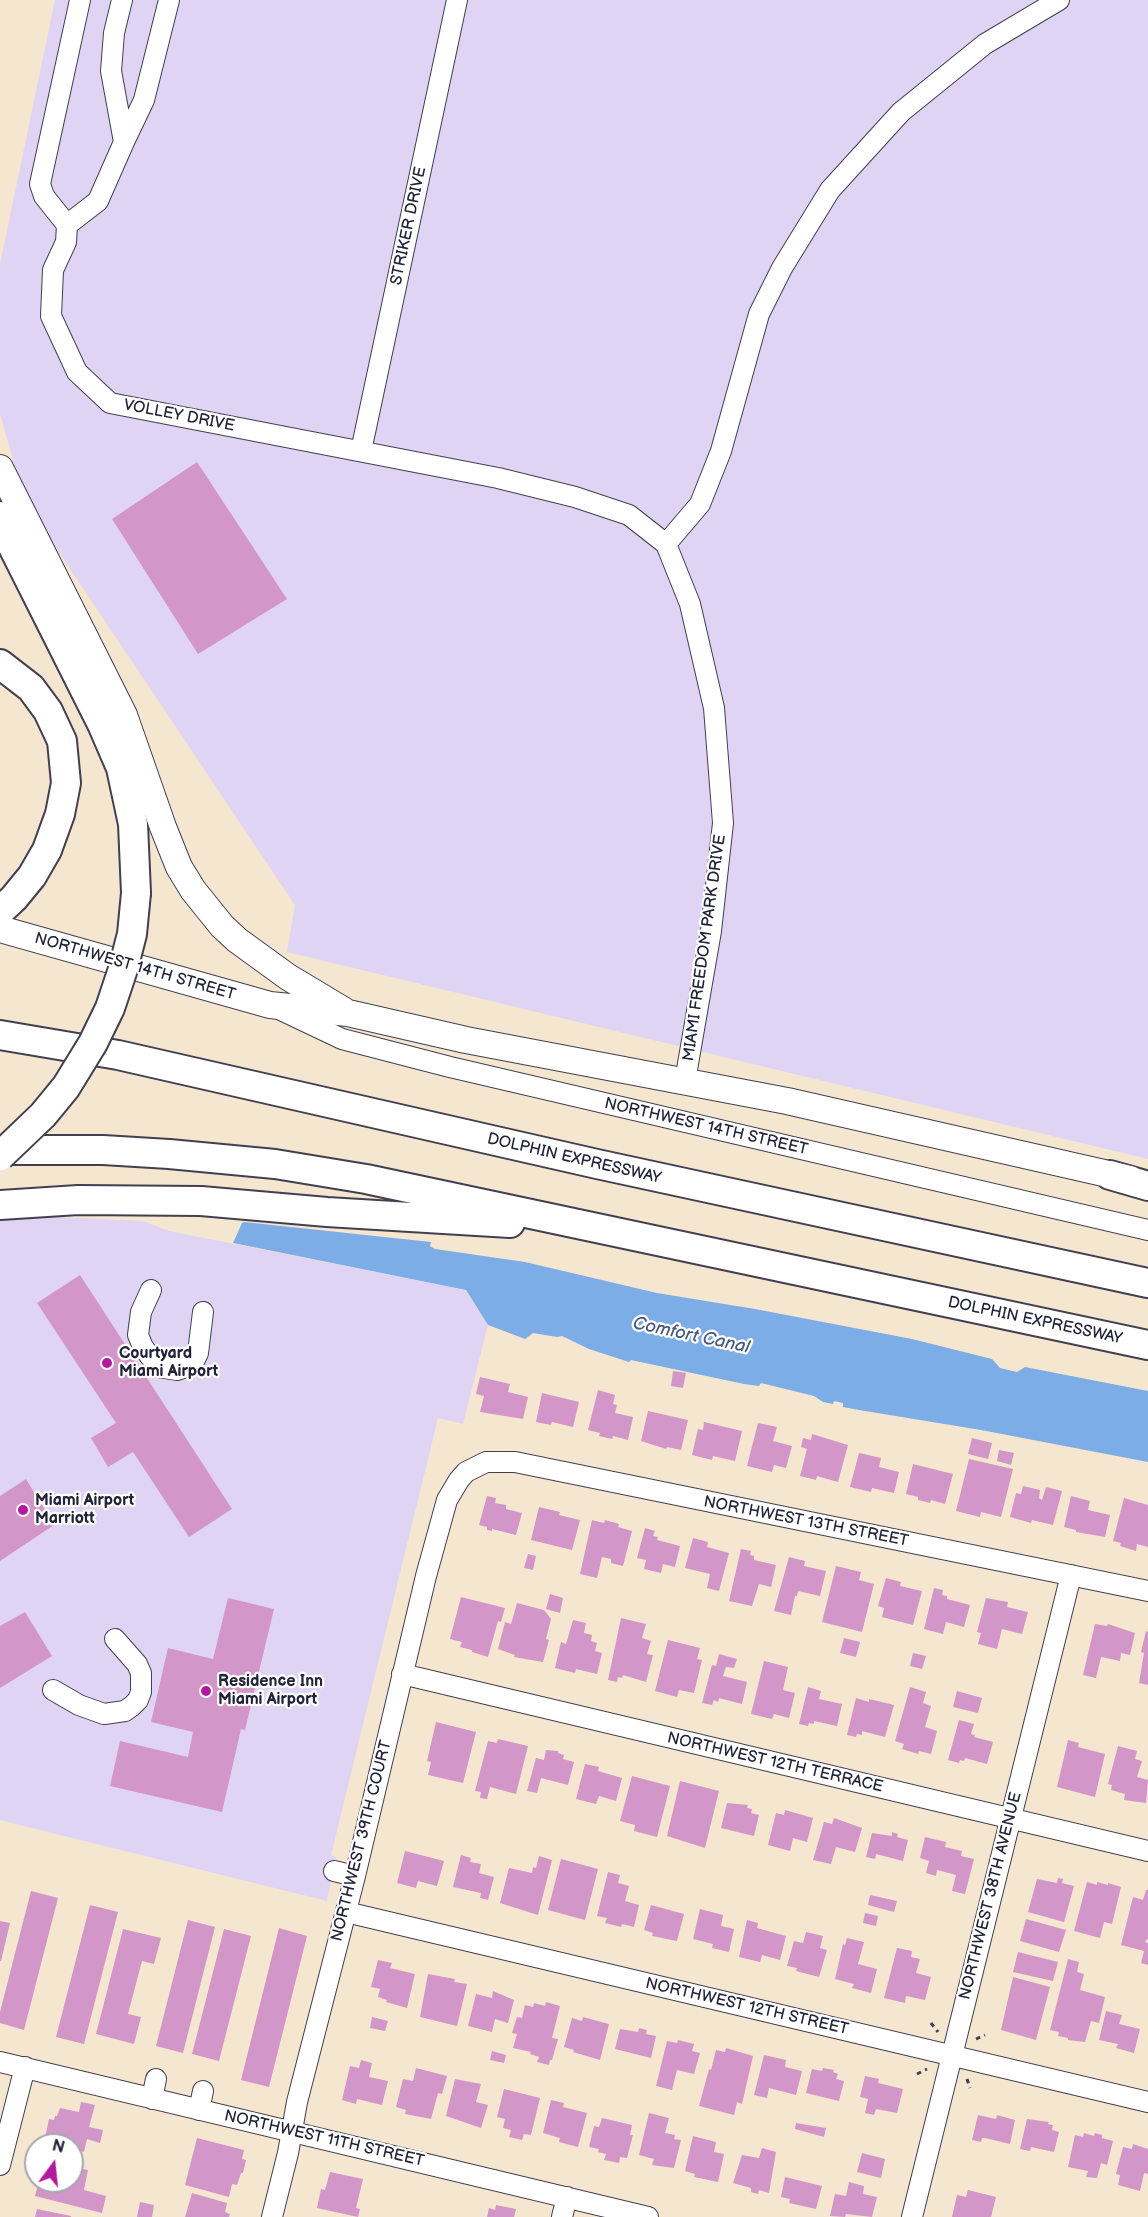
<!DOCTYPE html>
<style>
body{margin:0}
#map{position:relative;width:1148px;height:2217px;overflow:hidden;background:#f5e6cf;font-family:"Balsamiq Sans",sans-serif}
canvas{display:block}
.north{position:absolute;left:24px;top:2133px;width:60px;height:60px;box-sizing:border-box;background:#fff;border:2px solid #a7a7b1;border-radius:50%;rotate:15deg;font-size:16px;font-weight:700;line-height:24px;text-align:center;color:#22223b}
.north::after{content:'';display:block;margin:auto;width:21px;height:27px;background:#b5179e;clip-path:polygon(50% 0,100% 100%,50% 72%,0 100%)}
</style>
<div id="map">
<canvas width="1148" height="2217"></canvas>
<div class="north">N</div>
</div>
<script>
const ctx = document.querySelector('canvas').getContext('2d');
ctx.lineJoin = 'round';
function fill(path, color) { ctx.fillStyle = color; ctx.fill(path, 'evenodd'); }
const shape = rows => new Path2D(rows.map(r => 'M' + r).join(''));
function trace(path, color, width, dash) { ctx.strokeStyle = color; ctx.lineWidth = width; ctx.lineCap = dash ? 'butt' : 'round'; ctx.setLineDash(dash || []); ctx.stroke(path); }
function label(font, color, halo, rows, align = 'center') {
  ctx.font = font + ' "Balsamiq Sans",sans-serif'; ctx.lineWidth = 4.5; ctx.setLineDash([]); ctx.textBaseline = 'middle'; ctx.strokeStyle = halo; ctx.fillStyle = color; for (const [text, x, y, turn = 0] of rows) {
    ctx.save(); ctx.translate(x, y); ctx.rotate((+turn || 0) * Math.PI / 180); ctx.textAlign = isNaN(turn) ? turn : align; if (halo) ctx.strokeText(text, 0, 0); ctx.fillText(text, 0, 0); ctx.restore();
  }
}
const built = shape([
 [55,0,1148,0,1148,1159,287,952,295,905,40,524,18,477,0,414,0,264],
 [36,1216,143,1221,169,1231,456,1288,466,1291,488,1325,463,1424,438,1418,331,1855,336,1857,327,1901,0,1820,0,1221]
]);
const water = shape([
 [244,1222,431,1242,430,1246,435,1249,525,1262,657,1293,755,1309,912,1339,992,1359,1000,1368,1017,1372,1025,1367,1148,1391,1148,1462,981,1430,859,1410,843,1407,843,1403,834,1401,833,1404,823,1402,814,1396,761,1383,759,1386,744,1384,631,1360,629,1362,589,1349,562,1336,557,1337,533,1333,525,1339,488,1325,466,1290,233,1243,242,1223]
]);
const building = shape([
 [197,462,287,599,198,654,112,519],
 [80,1275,232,1509,189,1537,133,1452,108,1467,91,1438,116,1423,37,1303],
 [673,1371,686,1373,683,1388,671,1386],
 [480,1377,510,1384,508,1392,528,1397,523,1419,480,1412,484,1396,476,1394],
 [598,1390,615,1395,613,1404,617,1405,615,1413,633,1417,628,1440,613,1436,612,1439,599,1436,600,1433,588,1430],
 [542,1393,579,1402,573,1427,552,1422,551,1425,536,1422],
 [648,1411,688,1420,681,1450,667,1447,666,1449,641,1441],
 [704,1422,742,1431,735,1461,713,1456,712,1460,692,1455,698,1429,703,1430],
 [758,1423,777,1427,773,1441,792,1446,786,1468,774,1465,772,1472,747,1466],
 [812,1434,848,1445,838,1482,817,1476,816,1480,800,1476,807,1449,801,1447,803,1438,811,1440],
 [972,1438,992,1443,988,1459,968,1454],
 [999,1450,1014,1453,1011,1465,997,1461],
 [859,1453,881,1458,879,1467,899,1472,894,1493,872,1488,871,1492,850,1487],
 [969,1459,1013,1469,1001,1517,981,1512,980,1517,956,1511],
 [913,1464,953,1474,945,1504,931,1500,930,1503,918,1500,918,1497,906,1494],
 [26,1479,54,1525,0,1561,0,1496],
 [1023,1486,1040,1490,1039,1498,1042,1500,1046,1487,1062,1491,1053,1525,1032,1520,1031,1523,1010,1517,1016,1493,1021,1494],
 [487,1496,496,1498,495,1503,506,1505,506,1509,522,1513,516,1535,492,1529,492,1531,487,1530,487,1527,479,1525],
 [1071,1496,1090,1501,1088,1510,1110,1515,1105,1537,1076,1532,1076,1530,1064,1527],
 [1124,1498,1148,1505,1148,1547,1137,1544,1136,1551,1120,1546,1121,1543,1113,1541],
 [539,1507,560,1512,559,1515,580,1520,572,1550,531,1540],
 [592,1520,604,1523,605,1520,619,1524,618,1527,632,1531,623,1566,611,1563,611,1559,602,1557,597,1578,580,1574],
 [645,1528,655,1531,653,1536,658,1537,657,1540,680,1546,675,1567,663,1564,661,1573,644,1569,646,1560,637,1558],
 [693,1538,708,1542,707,1547,729,1553,719,1591,707,1588,710,1574,685,1568],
 [741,1549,751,1551,750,1555,754,1556,754,1560,776,1565,771,1587,759,1584,752,1606,729,1601],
 [528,1554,536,1556,533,1570,524,1568],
 [789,1557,805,1561,804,1566,826,1571,820,1596,798,1591,797,1596,795,1596,791,1615,774,1611],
 [836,1566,861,1572,859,1580,874,1584,862,1632,822,1622],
 [886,1578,901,1582,900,1586,922,1591,913,1625,882,1617,884,1608,878,1606],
 [934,1588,943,1590,942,1595,947,1596,947,1599,970,1605,964,1627,946,1622,943,1634,924,1629],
 [550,1594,563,1598,560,1613,546,1609],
 [461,1597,505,1608,501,1622,498,1621,488,1657,472,1652,472,1650,460,1647,462,1642,450,1639],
 [228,1598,274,1609,245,1730,241,1729,222,1812,110,1786,120,1741,188,1757,193,1732,151,1722,168,1648,213,1659],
 [986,1598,1008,1602,1007,1607,1028,1612,1022,1634,1002,1629,997,1649,978,1644,981,1633,977,1632],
 [517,1603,544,1610,551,1619,546,1639,549,1640,543,1662,514,1657,515,1655,498,1649,505,1622,511,1624],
 [25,1612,52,1656,0,1688,0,1626],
 [621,1618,646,1624,642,1638,651,1641,647,1654,653,1655,646,1682,623,1675,622,1678,618,1677,617,1682,608,1680],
 [573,1620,586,1623,584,1633,592,1635,591,1641,597,1643,595,1651,602,1653,597,1674,576,1669,575,1673,555,1668,561,1642,566,1644],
 [1095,1624,1107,1626,1108,1624,1135,1633,1130,1655,1121,1653,1120,1661,1101,1657,1096,1678,1083,1675],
 [1146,1631,1148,1632,1148,1685,1139,1683,1144,1653,1141,1652],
 [844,1638,860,1642,856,1657,840,1653],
 [668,1640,700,1648,697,1659,702,1660,694,1693,679,1690,677,1697,655,1691],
 [913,1653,926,1656,922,1669,910,1666],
 [719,1654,737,1659,734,1668,726,1667,723,1676,747,1682,742,1704,719,1698,718,1702,714,1700,712,1705,702,1703,712,1665,716,1666],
 [764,1661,788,1667,783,1690,795,1693,789,1718,774,1714,772,1719,751,1714],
 [808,1687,821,1691,819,1699,842,1704,837,1726,814,1721,814,1724,809,1723,808,1726,799,1724],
 [910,1687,926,1692,923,1703,931,1706,925,1727,937,1731,931,1754,919,1751,918,1754,902,1749,904,1744,895,1741],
 [957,1691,982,1698,978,1713,953,1707],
 [856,1698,869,1702,869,1699,894,1705,885,1737,862,1731,862,1735,857,1734,856,1737,847,1735],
 [959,1720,974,1724,971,1734,975,1735,974,1737,993,1742,987,1764,965,1758,964,1761,960,1760,959,1763,948,1760],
 [436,1722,476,1732,463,1783,428,1775,431,1762,427,1761],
 [498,1739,528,1746,516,1794,490,1787,487,1799,480,1798,481,1792,475,1791,488,1741,497,1743],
 [1068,1740,1079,1743,1078,1747,1105,1754,1095,1797,1057,1787],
 [1118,1746,1137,1751,1135,1759,1142,1761,1137,1777,1148,1780,1146,1803,1124,1800,1125,1794,1111,1790,1112,1785,1108,1784],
 [546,1750,558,1751,558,1753,564,1755,563,1759,574,1762,568,1785,541,1778,537,1793,527,1791,536,1758,544,1760],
 [585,1764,599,1767,598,1771,622,1778,616,1801,599,1796,596,1804,576,1799],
 [632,1776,670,1786,657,1837,634,1831,635,1825,620,1821],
 [680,1781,719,1791,705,1848,667,1836],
 [727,1803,748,1805,747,1808,752,1809,751,1813,759,1815,754,1836,721,1828],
 [785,1810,813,1818,807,1842,793,1838,790,1851,768,1845,776,1813,784,1815],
 [834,1818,862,1828,855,1852,836,1847,831,1864,813,1860,824,1822,832,1824],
 [892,1832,898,1834,897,1837,908,1840,903,1861,876,1854,875,1859,866,1857,872,1833,892,1836],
 [925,1837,946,1842,945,1847,962,1851,961,1856,974,1859,965,1894,952,1891,956,1875,937,1870,936,1876,926,1873,929,1861,920,1858],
 [405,1851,444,1861,437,1886,418,1881,416,1888,397,1883],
 [461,1855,471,1858,470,1862,481,1864,479,1873,494,1877,488,1900,480,1898,481,1893,453,1887],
 [539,1856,552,1860,538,1915,500,1903,509,1868,532,1873,533,1867,536,1868],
 [561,1859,598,1869,585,1920,548,1910],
 [608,1872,620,1875,618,1883,629,1886,625,1901,639,1905,634,1927,622,1924,621,1927,605,1923,607,1918,597,1916],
 [1058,1878,1063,1879,1062,1883,1074,1886,1064,1922,1028,1912,1037,1879,1057,1883],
 [1087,1882,1097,1885,1097,1882,1108,1885,1108,1883,1121,1887,1112,1924,1104,1922,1100,1938,1074,1931],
 [1146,1890,1148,1890,1148,1938,1145,1942,1148,1943,1148,1965,1141,1963,1144,1951,1121,1945,1133,1897,1143,1900],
 [31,1891,58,1898,24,2030,0,2023,0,2012],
 [870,1895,897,1901,894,1912,868,1905],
 [90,1905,118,1912,84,2044,56,2037],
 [651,1905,684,1914,677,1941,652,1936,653,1933,644,1930],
 [700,1909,723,1915,721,1926,734,1929,729,1952,712,1948,713,1944,693,1939],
 [865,1913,878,1916,876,1926,863,1923],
 [1026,1919,1066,1930,1059,1952,1020,1941],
 [188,1920,215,1927,183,2053,156,2046],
 [747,1920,758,1923,757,1928,786,1936,780,1960,762,1955,760,1962,739,1957],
 [0,1921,10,1923,1,1961,0,1961],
 [279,1928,307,1936,269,2087,241,2080],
 [123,1929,161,1938,154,1964,142,1961,128,2014,141,2017,134,2044,96,2034],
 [224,1929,251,1936,219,2061,192,2054],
 [806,1932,823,1936,820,1948,827,1950,819,1977,796,1971,797,1968,787,1966,794,1941,803,1943],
 [847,1938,864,1942,858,1964,877,1969,871,1993,852,1988,854,1984,835,1979,843,1944,845,1945],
 [897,1948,912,1951,911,1957,920,1959,916,1973,931,1977,925,2000,906,1996,905,2003,884,1998],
 [1018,1952,1058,1962,1053,1981,1013,1972],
 [1068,1959,1079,1962,1077,1972,1084,1974,1080,1990,1105,1997,1099,2023,1091,2021,1085,2042,1068,2040,1068,2038,1058,2036,1059,2032,1050,2030],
 [378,1960,392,1963,390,1968,415,1974,407,2008,386,2002,387,2000,378,1997,380,1989,371,1987],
 [428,1974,455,1979,454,1982,467,1984,457,2026,420,2017],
 [1013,1977,1050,1987,1036,2040,1001,2030],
 [493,1991,514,2000,508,2023,495,2019,492,2032,468,2026,476,1994,492,1998],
 [546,2002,560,2006,552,2038,558,2039,552,2060,550,2060,549,2065,537,2062,539,2057,530,2054,531,2052,513,2048,517,2034,512,2033,517,2017,522,2018,525,2005,533,2007,534,2003,545,2006],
 [1106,2011,1122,2015,1119,2024,1140,2029,1134,2053,1116,2048,1118,2044,1099,2040],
 [372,2017,388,2021,385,2031,370,2028],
 [583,2017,609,2024,600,2060,573,2052,574,2050,564,2047,572,2018,582,2021],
 [639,2028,647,2030,646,2034,656,2036,651,2058,615,2049,620,2029,638,2032],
 [678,2040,694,2044,692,2051,700,2053,694,2074,677,2070,672,2090,656,2086,667,2041,677,2043],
 [726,2048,753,2056,742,2104,737,2102,734,2115,699,2106,709,2069,711,2070,716,2050,725,2052],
 [492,2051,506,2055,504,2063,490,2060],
 [764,2055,786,2060,785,2067,802,2071,796,2095,769,2088,767,2098,754,2095],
 [361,2060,372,2063,369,2077,388,2081,382,2105,357,2099,356,2104,342,2100,350,2066,359,2068],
 [416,2068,447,2076,442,2094,438,2093,431,2119,405,2114,406,2110,396,2107,403,2079,413,2081],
 [823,2068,834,2070,833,2072,838,2074,836,2079,844,2081,839,2101,806,2093,812,2069,822,2071],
 [865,2076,879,2079,878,2083,903,2089,897,2113,876,2109,874,2115,865,2113,868,2099,860,2097],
 [455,2079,481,2084,476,2102,488,2105,481,2128,446,2116],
 [504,2089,540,2098,531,2135,524,2134,522,2140,509,2137,511,2130,503,2128,505,2119,497,2117],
 [551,2100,564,2103,563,2107,587,2113,578,2147,559,2142,560,2138,543,2133],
 [81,2102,95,2105,89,2127,103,2130,100,2143,87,2139,84,2152,72,2149,72,2145,49,2143,50,2139,45,2138,49,2119,54,2120,55,2116,57,2116,60,2108,79,2112],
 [649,2113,669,2118,665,2133,675,2135,674,2139,681,2140,674,2168,652,2165,654,2159,639,2155],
 [978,2115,996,2119,997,2115,1015,2120,1010,2144,985,2138,982,2138,981,2142,972,2140],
 [602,2118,632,2125,630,2135,633,2135,627,2158,620,2157,619,2163,604,2160,606,2154,598,2152,599,2149,589,2147,594,2126,599,2127],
 [1027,2119,1049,2122,1048,2124,1053,2125,1052,2130,1059,2132,1054,2152,1031,2147,1030,2151,1020,2149],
 [796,2123,826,2128,824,2137,795,2129],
 [1084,2133,1094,2136,1095,2133,1102,2135,1102,2138,1113,2141,1107,2165,1101,2163,1097,2178,1086,2177,1088,2171,1068,2167,1075,2135,1083,2137],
 [693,2136,716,2142,714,2152,724,2154,718,2182,694,2177,695,2174,685,2171],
 [197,2138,244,2150,242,2159,246,2160,243,2173,241,2173,237,2185,232,2184,229,2197,185,2185],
 [1133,2144,1148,2149,1148,2174,1144,2173,1140,2191,1118,2185,1120,2175,1116,2174,1123,2147,1132,2149],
 [762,2148,776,2152,769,2193,759,2190,758,2194,751,2192,751,2188,733,2183,742,2155,759,2158],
 [862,2153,885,2159,881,2178,857,2172],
 [72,2167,88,2170,84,2190,106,2196,102,2213,35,2196,39,2181,72,2181],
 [330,2172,363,2179,356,2208,360,2209,358,2217,317,2208,321,2189,325,2190],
 [785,2177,822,2186,816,2209,789,2203,790,2199,781,2197],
 [849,2182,864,2186,863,2194,877,2197,872,2217,846,2214,845,2217,830,2216,835,2194,846,2196],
 [968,2190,996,2197,991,2217,952,2217,957,2195,966,2197],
 [192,2193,227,2203,225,2212,230,2214,229,2217,185,2217],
 [140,2202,154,2205,152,2217,137,2217],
 [496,2205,516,2209,514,2217,487,2217,489,2208,495,2210],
 [37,2209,71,2216,71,2217,35,2217]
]);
const path = shape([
 [931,2023,938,2032],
 [976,2039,985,2035],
 [917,2074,927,2069],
 [967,2079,970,2088]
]);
const minor = shape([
 [80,0,40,184,44,196,67,225,66,242,53,270,51,316,77,372,110,403,498,478,575,497,629,515,666,544],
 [124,142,144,100,169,0],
 [67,225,98,201,124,142,111,71,114,33,122,0],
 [361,451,457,0],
 [281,1010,342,1039,450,1067,1148,1230],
 [685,1081,711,931,723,823,714,708,690,604,666,544,700,504,721,451,759,314,782,268,830,190,901,112,985,44,1059,0],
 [151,1290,141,1312,138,1335,143,1347,158,1367,177,1370,192,1365,198,1353,203,1312],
 [402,1674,1148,1851],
 [53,1690,79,1705,104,1714,125,1711,132,1706,138,1700,141,1692,141,1673,137,1664,115,1639],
 [334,1871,355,1876],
 [346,1912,1148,2102],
 [0,2062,648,2217],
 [152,2099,156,2079],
 [199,2110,203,2091],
 [0,2165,25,2067],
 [272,2217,288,2153,297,2102,355,1876,426,1576,447,1500,459,1480,466,1472,486,1462,515,1462,1148,1591],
 [562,2217,567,2197],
 [912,2217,1071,1575]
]);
const major = shape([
 [0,468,124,715,163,827,179,867,193,890,222,926,237,940,288,977,343,1010],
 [0,929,270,1005,348,1013,466,1040,787,1101,1130,1179]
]);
const highway = shape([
 [0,516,7,535,102,724,121,768,133,824,136,893],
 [0,664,31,688,48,711,62,741,66,783,60,814,47,850,32,876,14,898,0,911],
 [0,1035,118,1055,597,1164,1148,1283],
 [0,1150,103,1150,169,1154,275,1164,366,1179,1148,1345],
 [1110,1175,1148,1186],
 [0,1205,78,1200,201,1201,327,1212,510,1223]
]);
const highwayBridge = shape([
 [0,1156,43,1115,66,1087,93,1043,110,1008,123,969,132,934,136,893]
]);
const markers = [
 [107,1363,6,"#b5179e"],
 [23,1510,6,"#b5179e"],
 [206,1691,6,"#b5179e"]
];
const streetNames = [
 ["STRIKER DRIVE",409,226,-78],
 ["VOLLEY DRIVE",179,416,11],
 ["MIAMI FREEDOM PARK DRIVE",705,948,-82],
 ["NORTHWEST 14TH STREET",135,967,16],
 ["NORTHWEST 14TH STREET",706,1127,13],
 ["DOLPHIN EXPRESSWAY",574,1159,13],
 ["DOLPHIN EXPRESSWAY",1035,1321,12],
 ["NORTHWEST 13TH STREET",806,1522,11],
 ["NORTHWEST 12TH TERRACE",775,1763,13],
 ["NORTHWEST 39TH COURT",362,1841,-76],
 ["NORTHWEST 38TH AVENUE",991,1896,-76],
 ["NORTHWEST 12TH STREET",747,2007,13],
 ["NORTHWEST 11TH STREET",324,2139,13]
];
const poiNames = [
 ["Courtyard",119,1354],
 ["Miami Airport",119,1372],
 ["Miami Airport",35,1501],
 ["Marriott",35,1519],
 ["Residence Inn",218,1682],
 ["Miami Airport",218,1700]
];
const waterNames = [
 ["Comfort Canal",691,1336,12]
];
fill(built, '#e0d4f4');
fill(water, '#7dade7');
fill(building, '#d297c8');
trace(minor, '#423f51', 22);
trace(major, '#423f51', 28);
trace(highway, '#423f51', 32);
trace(path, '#423f51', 3, [4.5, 4.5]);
trace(minor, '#fff', 20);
trace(major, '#fff', 26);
trace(highway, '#fff', 28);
trace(highwayBridge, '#423f51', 32, []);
trace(highwayBridge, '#fff', 28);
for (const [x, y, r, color] of markers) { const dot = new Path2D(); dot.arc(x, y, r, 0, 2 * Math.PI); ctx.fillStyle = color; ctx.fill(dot); trace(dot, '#fff', 2); }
label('16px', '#22223b', '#fff', streetNames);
label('bold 16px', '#22223b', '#fff', poiNames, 'left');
label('italic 18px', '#465a80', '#fff', waterNames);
</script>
